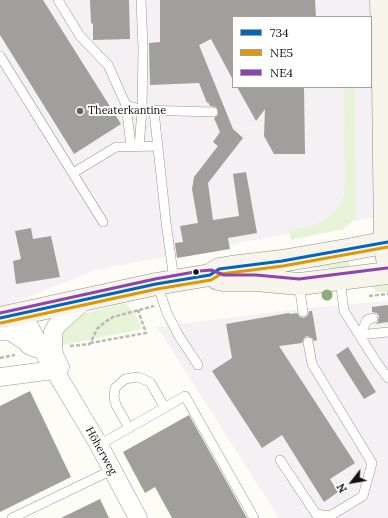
<!DOCTYPE html>
<meta charset="utf-8">
<style>
body{margin:0}
#map{position:relative;width:388px;height:518px;overflow:hidden;background:#fdfcf7;font-family:Lora,serif}
canvas{display:block}
.legend{position:absolute;left:232px;top:16px;width:140px;height:72px;box-sizing:border-box;background:#fff;border:1px solid #a0a0a0;margin:0;padding:5px 7px;list-style:none;font-size:12px;color:#111}
.legend li{display:flex;align-items:center;gap:8px;height:20px}
.legend b{width:20px;border:1px solid #a0a0a0}
.north{position:absolute;left:332px;top:462px;width:40px;height:40px;-webkit-text-stroke:3px #fff;paint-order:stroke;rotate:239deg;font-size:11px;font-weight:700;line-height:16px;text-align:center;color:#111}
.north::after{content:'';display:block;margin:auto;width:14px;height:18px;background:#111;clip-path:polygon(50% 0,100% 100%,50% 72%,0 100%)}
</style>
<div id="map">
<canvas width="388" height="518"></canvas>
<ul class="legend">
<li><b style="height:5px;background:#0065bd"></b>734</li>
<li><b style="height:5px;background:#e09702"></b>NE5</li>
<li><b style="height:5px;background:#8e44ad"></b>NE4</li>
</ul>
<div class="north">N</div>
</div>
<script>
const ctx = document.querySelector('canvas').getContext('2d');
ctx.lineJoin = 'round';
function fill(path, color) { ctx.fillStyle = color; ctx.fill(path, 'evenodd'); }
const shape = rows => new Path2D(rows.map(r => 'M' + r).join(''));
function trace(path, color, width, dash) { ctx.strokeStyle = color; ctx.lineWidth = width; ctx.lineCap = dash ? 'butt' : 'round'; ctx.setLineDash(dash || []); ctx.stroke(path); }
function label(font, color, halo, rows, align = 'center') {
  ctx.font = font + ' Lora,serif'; ctx.lineWidth = 4; ctx.setLineDash([]); ctx.textBaseline = 'middle'; ctx.strokeStyle = halo; ctx.fillStyle = color; for (const [text, x, y, turn = 0] of rows) {
    ctx.save(); ctx.translate(x, y); ctx.rotate((+turn || 0) * Math.PI / 180); ctx.textAlign = isNaN(turn) ? turn : align; if (halo) ctx.strokeText(text, 0, 0); ctx.fillText(text, 0, 0); ctx.restore();
  }
}
const industrial = shape([
 [0,0,388,0,388,215,95,270,6,306,0,307],
 [233,17,371,17,371,87,233,87],
 [388,301,388,518,279,518,157,327,306,308]
]);
const green = shape([
 [344,87,354,87,356,213,352,222,343,229,291,240,289,230,311,227,325,220,331,215,336,210,341,203,344,195,345,184],
 [348,258,350,266,340,268,314,268,311,266],
 [388,285,388,292,376,292,372,286],
 [125,303,135,314,142,329,59,346,62,330,75,316]
]);
const building = shape([
 [0,0,43,0,121,124,74,154,0,35],
 [90,0,129,0,130,39,93,40,93,24,91,23],
 [160,0,315,0,316,17,233,17,233,80,211,39,199,45,233,129,243,138,208,183,213,220,239,216,233,174,246,172,257,233,228,238,230,249,177,258,175,243,183,242,180,226,198,223,192,189,194,177,218,146,213,142,220,132,214,118,218,115,218,110,216,107,210,106,208,102,207,103,199,83,150,85,149,43,160,42],
 [237,87,304,87,305,154,274,154,264,136,265,109,256,121],
 [31,228,33,239,51,236,60,277,16,284,13,261,21,259,15,231],
 [388,305,388,322,375,324,378,322,379,316,377,313,372,312,372,307],
 [309,311,312,311,317,340,314,341,312,338,307,336,304,338,302,343,279,346,355,463,330,479,338,492,324,502,282,435,262,448,212,371,232,358,226,324,289,313,290,314,297,313,300,317,304,318,308,315],
 [348,347,376,392,364,399,336,355],
 [30,391,71,477,0,512,0,406],
 [189,415,247,518,172,518,155,487,145,493,123,452],
 [100,499,109,518,61,518]
]);
const path = shape([
 [369,296,388,294],
 [90,343,146,333,138,310],
 [70,346,90,344,97,329,105,322,113,317,154,306],
 [0,358,15,355]
]);
const service = shape([
 [58,0,80,36,108,65,126,105,131,146],
 [0,56,103,222],
 [126,105,142,110,213,112],
 [154,111,166,222,174,280],
 [139,147,142,110,143,48,141,0],
 [73,173,116,147,158,146],
 [340,279,344,311,377,363,388,378],
 [157,284,167,313,179,336,198,365],
 [299,284,303,312],
 [360,335,388,332],
 [360,335,367,320,373,318],
 [129,428,116,405,114,398,115,388,125,379,138,377,150,382,165,408],
 [99,445,185,396,254,518],
 [280,460,316,514,330,516,363,496,372,463,312,364,308,342],
 [12,518,112,470]
]);
const minor = shape([
 [22,314,43,351,99,445,138,518],
 [0,331,8,331,13,333,25,341,30,346,42,350],
 [60,367,55,357,53,349,53,332,57,325,85,300],
 [0,377,54,370]
]);
const secondary = shape([
 [381,0,383,78,385,242,388,266],
 [218,279,223,280,256,280,299,284,308,283,388,273],
 [0,318,156,284,210,275,219,269,231,267,282,261,352,249,388,242]
]);
const bus1 = shape([
 [0,318,156,284,210,275,219,269,282,261,388,242]
]);
const bus2 = shape([
 [1,323,157,289,211,280,221,274,283,266,388,247]
]);
const bus3 = shape([
 [0,313,155,279,200,271,211,270,224,275,256,275,299,279,387,268]
]);
const trees = [
 [327,295]
];
const markers = [
 [80,111,4,"#646362"],
 [196,272,3.5,"#111"]
];
const poiNames = [
 ["Theaterkantine",88,111]
];
const streetNames = [
 ["Höherweg",101,451,61]
];
fill(industrial, '#f5f0f3');
fill(green, '#e7f3d7');
fill(building, '#a19f9c');
trace(service, '#979795', 10);
trace(minor, '#979795', 19);
trace(secondary, '#8e8d8b', 23);
trace(path, '#b9b9b8', 2.5, [4, 2]);
trace(service, '#fffffe', 9);
trace(minor, '#fffffe', 18);
trace(secondary, '#f6f4eb', 22);
trace(bus1, '#0065bd', 3);
trace(bus2, '#e09702', 3);
trace(bus3, '#8e44ad', 3);
ctx.fillStyle = '#8cac80';
for (const [x, y] of trees) { ctx.beginPath(); ctx.arc(x, y, 5.5, 0, 2 * Math.PI); ctx.fill(); }
for (const [x, y, r, color] of markers) { const dot = new Path2D(); dot.arc(x, y, r, 0, 2 * Math.PI); ctx.fillStyle = color; ctx.fill(dot); trace(dot, '#fff', 1.5); }
label('11px', '#111', '#fff', poiNames, 'left');
label('11px', '#111', '#fff', streetNames);
</script>
